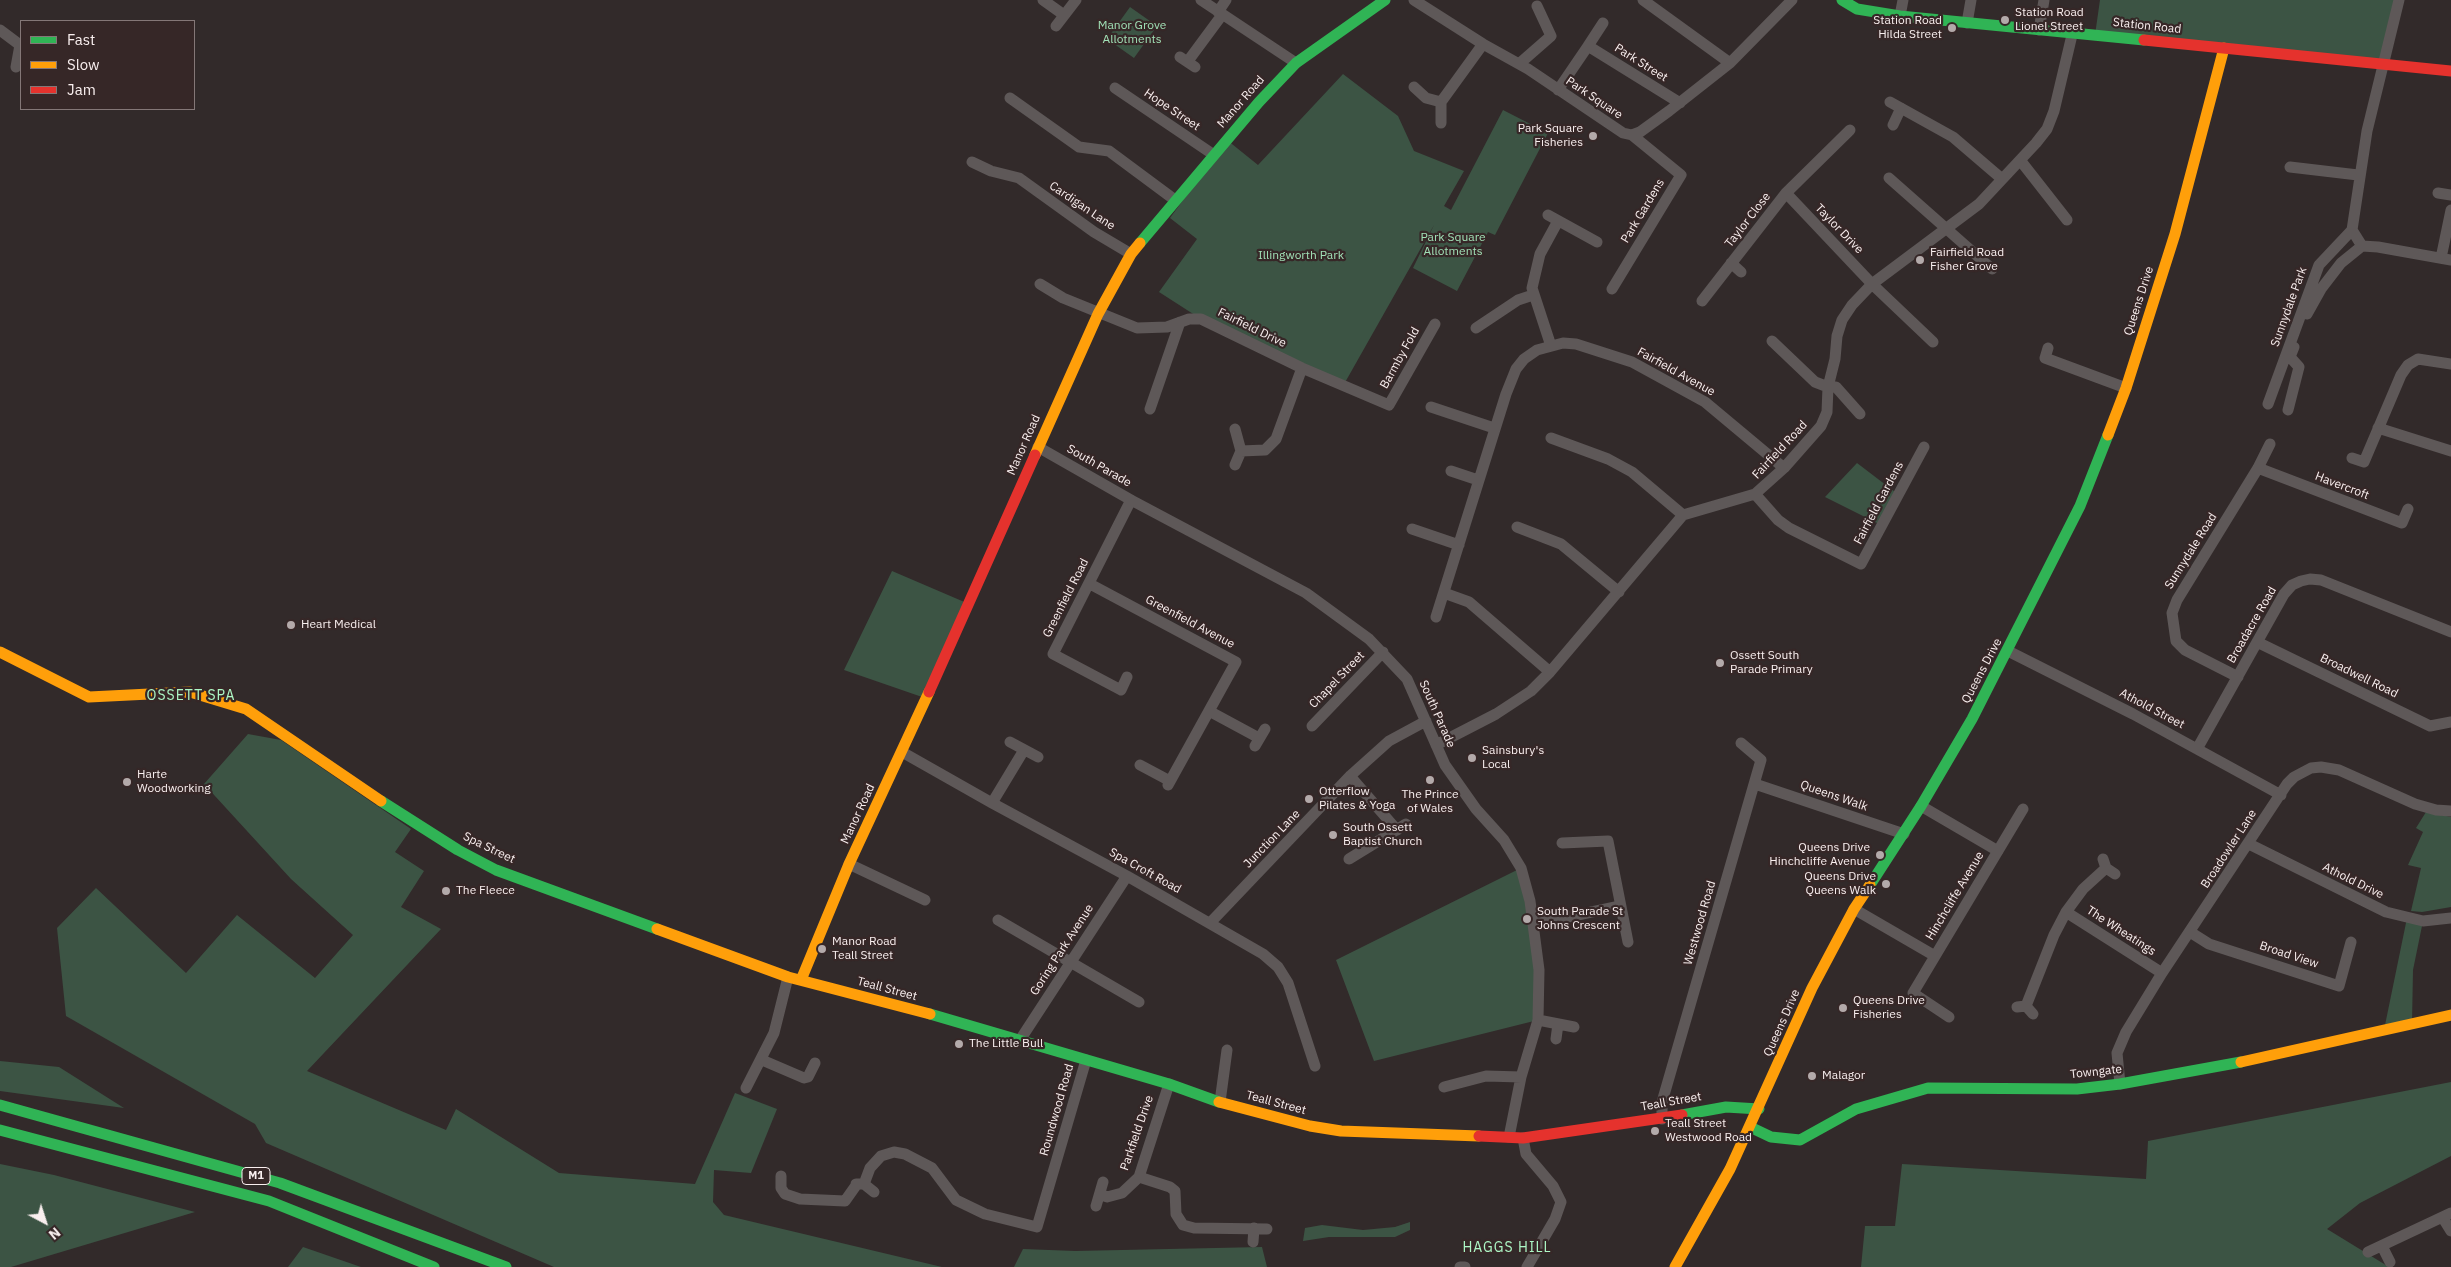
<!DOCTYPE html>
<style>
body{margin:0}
#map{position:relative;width:2451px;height:1267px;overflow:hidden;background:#322a2a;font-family:"IBM Plex Sans",sans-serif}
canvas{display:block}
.legend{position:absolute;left:20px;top:20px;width:175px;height:90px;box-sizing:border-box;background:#362727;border:1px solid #847777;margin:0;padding:6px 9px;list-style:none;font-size:15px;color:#f9efef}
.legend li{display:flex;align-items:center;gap:10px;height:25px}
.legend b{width:25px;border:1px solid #847777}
.north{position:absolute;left:20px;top:1197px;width:50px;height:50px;-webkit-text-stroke:4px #362727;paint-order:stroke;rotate:140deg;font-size:14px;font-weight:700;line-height:20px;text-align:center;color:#f9efef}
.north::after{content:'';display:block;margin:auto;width:18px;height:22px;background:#f9efef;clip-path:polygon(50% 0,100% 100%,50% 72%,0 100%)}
</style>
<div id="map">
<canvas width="2451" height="1267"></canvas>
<ul class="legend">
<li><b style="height:6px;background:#30b455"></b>Fast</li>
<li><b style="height:6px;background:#ff9f0a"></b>Slow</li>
<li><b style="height:6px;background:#e5322d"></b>Jam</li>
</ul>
<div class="north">N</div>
</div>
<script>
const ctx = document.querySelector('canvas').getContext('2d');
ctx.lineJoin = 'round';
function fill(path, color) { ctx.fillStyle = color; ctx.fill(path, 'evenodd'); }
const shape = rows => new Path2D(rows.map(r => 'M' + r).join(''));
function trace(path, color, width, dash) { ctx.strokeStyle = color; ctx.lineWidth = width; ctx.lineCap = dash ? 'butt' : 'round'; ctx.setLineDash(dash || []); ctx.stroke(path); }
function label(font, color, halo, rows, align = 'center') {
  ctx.font = font + ' "IBM Plex Sans",sans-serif'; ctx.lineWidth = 4.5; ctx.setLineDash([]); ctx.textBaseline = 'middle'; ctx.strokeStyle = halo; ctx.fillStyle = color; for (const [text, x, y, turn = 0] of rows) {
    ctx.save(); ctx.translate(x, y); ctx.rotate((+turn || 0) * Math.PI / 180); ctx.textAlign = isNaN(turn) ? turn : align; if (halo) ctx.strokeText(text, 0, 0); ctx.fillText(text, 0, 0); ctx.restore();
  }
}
const green = shape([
 [2100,0,2399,0,2382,63,2095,35],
 [1130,7,1157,26,1134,58,1107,39],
 [1343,74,1398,116,1414,151,1464,171,1444,206,1451,210,1503,110,1548,133,1495,235,1488,232,1457,291,1413,268,1434,225,1343,386,1201,319,1159,292,1197,239,1170,218,1227,140,1258,165],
 [1857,463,1899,495,1883,526,1825,497],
 [892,571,969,604,925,698,844,670],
 [248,734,281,740,411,829,395,852,424,871,401,907,441,929,307,1071,446,1130,456,1109,559,1173,695,1184,735,1093,777,1109,751,1173,714,1170,713,1202,724,1215,942,1267,554,1267,266,1143,255,1124,66,1016,57,928,96,888,186,973,237,915,315,978,353,935,291,879,204,784],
 [2426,812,2451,817,2451,907,2422,912,2411,911,2421,868,2408,865,2423,832,2416,828],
 [1521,868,1530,901,1538,1020,1374,1061,1336,960],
 [2407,918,2423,921,2413,970,2412,1023,2384,1030],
 [0,1061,59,1067,124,1108,0,1091],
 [2451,1082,2451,1156,2360,1203,2327,1229,2389,1267,1861,1267,1865,1226,1895,1226,1902,1164,2146,1179,2148,1141],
 [0,1164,54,1175,195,1212,11,1267,0,1267],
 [1410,1222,1410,1230,1395,1237,1329,1237,1303,1241,1305,1228,1322,1225,1363,1230,1395,1227],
 [303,1247,361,1267,288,1267],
 [1262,1247,1267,1267,1014,1267,1023,1249,1075,1251]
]);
const street = shape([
 [1043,0,1064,15],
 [1201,0,1296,63],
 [1414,0,1483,44,1528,69,1623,133,1632,135,1640,132,1669,111,1730,63,1792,0],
 [1643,0,1730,63],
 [2399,0,2367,131,2352,230,2362,246,2378,247,2451,260],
 [1218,12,1226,0],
 [1900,16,1903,0],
 [1967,23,1971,0],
 [1056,26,1076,0],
 [0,30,20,45,16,67],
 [2039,30,2044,0],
 [1588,46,1603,23],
 [1180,57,1195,67],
 [1188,61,1222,15],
 [1519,64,1551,36,1537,6],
 [1414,87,1426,98,1441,102],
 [1115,88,1214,155],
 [1558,90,1588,46,1680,103],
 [1010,98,1079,147,1109,151,1175,200],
 [1890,102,1953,137,2002,179],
 [1441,123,1441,102,1483,44],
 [1893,125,1901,108],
 [2020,160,2067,220],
 [972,162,991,171,1019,178,1094,232,1131,254],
 [2290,167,2358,175],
 [1889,178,1992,269],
 [1786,193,1872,284,1933,342],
 [2438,193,2451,195],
 [1548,215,1597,242],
 [2441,258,2451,210],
 [1731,263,1741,272],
 [1040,284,1063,298,1137,328,1167,327,1189,319,1201,319,1302,368,1389,405,1435,324],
 [1612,289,1681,175,1632,135],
 [1702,301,1786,193,1850,130],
 [2307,314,2321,289,2341,263,2362,246],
 [1476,328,1518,300,1533,295],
 [1772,341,1815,382,1828,387,1836,387,1860,414],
 [1551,346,1532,288,1540,254,1558,221],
 [2048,348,2045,358,2126,388],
 [2268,404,2319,265,2352,230],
 [1431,407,1494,428],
 [1150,409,1180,322],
 [2288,410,2299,367,2290,357,2294,347],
 [2378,428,2451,451],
 [1551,438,1608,459,1632,472,1683,515],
 [1038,447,1131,500,1306,593,1369,639,1407,679,1445,765,1476,809,1504,840,1521,868,1530,901,1539,970,1538,1020,1521,1077,1509,1137],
 [1241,451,1265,450,1276,439,1302,368],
 [2352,458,2364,462,2401,375,2408,365,2418,359,2451,364],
 [1235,465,1241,451,1235,429],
 [2258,468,2402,523,2408,509],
 [1451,471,1478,480],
 [1755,494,1778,520,1789,528,1861,564,1924,447],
 [1517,527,1561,544,1619,592],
 [1412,529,1459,545],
 [1090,584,1236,662,1168,785],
 [1444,593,1469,602,1550,672],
 [1436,617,1506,394,1516,369,1524,359,1537,350,1563,343,1576,344,1632,362,1705,402,1784,468],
 [2257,642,2430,726,2451,722],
 [2008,651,2133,714,2281,795],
 [1127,677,1121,690,1053,654,1131,500],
 [2238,677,2185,650,2176,641,2172,613,2177,600,2258,468,2270,444],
 [1209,711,1259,738],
 [1312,726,1383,652],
 [1010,742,1038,757],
 [1436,745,1496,714,1531,691,1550,672,1683,515,1755,494,1784,468,1821,426,1827,412,1828,387,1835,359,1837,336,1842,320,1852,305,1872,284,1979,204,2036,143,2047,129,2054,111,2072,35],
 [1255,746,1265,729],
 [2197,749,2284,594,2292,585,2301,581,2310,579,2321,580,2451,632],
 [902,752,992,803,1127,876,1263,954,1278,967,1288,983,1315,1066],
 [1140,765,1170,781],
 [1350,776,1397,830],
 [1755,784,1904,834],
 [992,803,1024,750],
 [1921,806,1998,851],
 [1562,843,1608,841,1628,942],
 [2249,844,2386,912,2423,921,2451,918],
 [1349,859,1406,824],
 [2103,859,2106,868,2115,874],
 [849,864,925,900],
 [1854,909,1935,956],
 [2066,912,2162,973],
 [998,920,1139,1002],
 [1210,923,1350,776,1389,741,1426,721],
 [1535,924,1620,906],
 [2190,932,2209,944,2339,986,2351,942],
 [2026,1006,2054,935,2066,912,2083,889,2106,868],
 [2017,1007,2026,1006,2033,1014],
 [1949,1017,1913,993,2023,809],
 [1538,1020,1574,1027],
 [1556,1039,1558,1024],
 [1020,1040,1127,876],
 [762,1060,804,1078,808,1077,815,1063],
 [2120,1084,2117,1053,2126,1032,2162,973,2287,784,2294,777,2311,768,2321,767,2339,770,2415,804,2436,810,2451,811],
 [1444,1087,1486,1076,1521,1077],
 [746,1088,774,1033,788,977],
 [1220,1102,1227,1050],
 [1662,1119,1662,1102,1761,760,1741,743],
 [1523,1138,1526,1154,1553,1186,1561,1202,1555,1219,1527,1267],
 [781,1176,781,1188,785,1194,800,1199,845,1201,857,1184],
 [1139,1177,1170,1187,1175,1191,1176,1214,1183,1225,1194,1228,1267,1229],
 [856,1184,864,1184,874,1192],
 [864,1184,870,1168,881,1156,894,1152,905,1154,932,1168,956,1200,985,1214,1037,1227,1086,1060],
 [1100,1194,1107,1197,1122,1193,1139,1177,1169,1084],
 [1096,1206,1103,1182],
 [2443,1218,2451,1231],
 [1253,1242,1254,1228],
 [2382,1246,2390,1262],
 [2368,1252,2451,1213],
 [1460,1267,1465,1267]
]);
const fast = shape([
 [1842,0,1857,9,1900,16,2144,40],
 [1140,243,1259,102,1296,63,1385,0],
 [381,801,458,850,496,870,657,929],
 [1870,885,1921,806,1972,719,2080,506,2108,435],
 [930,1014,1169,1084,1219,1102],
 [0,1105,280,1183,506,1267],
 [1682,1115,1726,1107,1759,1109],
 [1750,1127,1771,1137,1800,1140,1856,1109,1928,1088,2077,1089,2120,1084,2241,1062],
 [0,1130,269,1201,434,1267]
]);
const slow = shape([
 [2108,435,2126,388,2175,234,2224,48],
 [1035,455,1098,314,1131,254,1140,243],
 [0,652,89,697,190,692,246,709,381,801],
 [657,929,788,977,930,1014],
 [801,980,849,864,929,692],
 [2241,1062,2451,1015],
 [1219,1102,1310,1126,1341,1131,1479,1136],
 [1675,1267,1730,1169,1812,988,1854,909,1870,885]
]);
const jam = shape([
 [2144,40,2451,71],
 [929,692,1035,455],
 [1479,1136,1523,1138,1682,1115]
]);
const markers = [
 [2005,20,5,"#b3aaaa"],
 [1952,28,5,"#b3aaaa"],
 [1593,136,5,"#b3aaaa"],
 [1920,260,5,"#b3aaaa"],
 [291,625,5,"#b3aaaa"],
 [1720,663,5,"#b3aaaa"],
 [1472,758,5,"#b3aaaa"],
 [1430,780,5,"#b3aaaa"],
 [127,782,5,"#b3aaaa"],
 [1309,799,5,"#b3aaaa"],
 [1333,835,5,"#b3aaaa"],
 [1880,855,5,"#b3aaaa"],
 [1886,884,5,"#b3aaaa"],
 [446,891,5,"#b3aaaa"],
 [1527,919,5,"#b3aaaa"],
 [822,949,5,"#b3aaaa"],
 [1843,1008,5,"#b3aaaa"],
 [959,1044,5,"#b3aaaa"],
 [1812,1076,5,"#b3aaaa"],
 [1655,1131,5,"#b3aaaa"]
];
const shields = [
 [256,1176,28]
];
const shieldNames = [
 ["M1",256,1176]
];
const poiNames = [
 ["Station Road",2015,13],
 ["Lionel Street",2015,27],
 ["Station Road",1942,21,"right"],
 ["Hilda Street",1942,35,"right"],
 ["Park Square",1583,129,"right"],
 ["Fisheries",1583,143,"right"],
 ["Fairfield Road",1930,253],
 ["Fisher Grove",1930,267],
 ["Heart Medical",301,625],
 ["Ossett South",1730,656],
 ["Parade Primary",1730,670],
 ["Sainsbury's",1482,751],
 ["Local",1482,765],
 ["Harte",137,775],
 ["Woodworking",137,789],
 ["Otterflow",1319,792],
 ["Pilates & Yoga",1319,806],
 ["The Prince",1430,795,"center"],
 ["of Wales",1430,809,"center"],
 ["South Ossett",1343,828],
 ["Baptist Church",1343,842],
 ["Queens Drive",1870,848,"right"],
 ["Hinchcliffe Avenue",1870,862,"right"],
 ["Queens Drive",1876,877,"right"],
 ["Queens Walk",1876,891,"right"],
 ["The Fleece",456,891],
 ["South Parade St",1537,912],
 ["Johns Crescent",1537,926],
 ["Manor Road",832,942],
 ["Teall Street",832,956],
 ["Queens Drive",1853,1001],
 ["Fisheries",1853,1015],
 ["The Little Bull",969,1044],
 ["Malagor",1822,1076],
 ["Teall Street",1665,1124],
 ["Westwood Road",1665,1138]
];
const parkNames = [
 ["Manor Grove",1132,26],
 ["Allotments",1132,40],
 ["Park Square",1453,238],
 ["Allotments",1453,252],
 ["Illingworth Park",1301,256]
];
const streetNames = [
 ["Station Road",2147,26,6],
 ["Park Street",1641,63,32],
 ["Park Square",1594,98,34],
 ["Manor Road",1241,102,-49],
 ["Hope Street",1172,110,34],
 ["Cardigan Lane",1082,206,34],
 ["Park Gardens",1643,211,-59],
 ["Taylor Close",1748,220,-52],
 ["Taylor Drive",1839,229,46],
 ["Queens Drive",2139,301,-72],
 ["Sunnydale Park",2289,307,-70],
 ["Fairfield Drive",1252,328,26],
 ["Barmby Fold",1400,358,-61],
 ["Fairfield Avenue",1676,372,29],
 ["Manor Road",1024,445,-66],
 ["Fairfield Road",1780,450,-47],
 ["South Parade",1099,466,30],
 ["Havercroft",2342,486,21],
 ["Fairfield Gardens",1879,503,-62],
 ["Sunnydale Road",2191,551,-58],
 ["Greenfield Road",1066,598,-63],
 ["Greenfield Avenue",1190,622,28],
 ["Broadacre Road",2252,625,-60],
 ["Queens Drive",1982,671,-62],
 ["Broadwell Road",2359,676,26],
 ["Chapel Street",1337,680,-46],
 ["Athold Street",2152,709,28],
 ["South Parade",1437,714,66],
 ["Queens Walk",1834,796,19],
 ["Manor Road",858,814,-65],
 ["Junction Lane",1272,839,-46],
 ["Spa Street",489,848,26],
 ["Broadowler Lane",2229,849,-57],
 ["Spa Croft Road",1145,871,29],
 ["Athold Drive",2353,881,26],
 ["Hinchcliffe Avenue",1955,896,-59],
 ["Westwood Road",1700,923,-74],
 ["The Wheatings",2121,931,33],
 ["Goring Park Avenue",1062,950,-57],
 ["Broad View",2289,955,18],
 ["Teall Street",887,989,15],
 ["Queens Drive",1782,1023,-66],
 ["Towngate",2096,1072,-6],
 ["Teall Street",1671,1102,-10],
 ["Teall Street",1276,1103,15],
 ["Roundwood Road",1057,1110,-74],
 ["Parkfield Drive",1137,1133,-71]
];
const neighbourhoodNames = [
 ["OSSETT SPA",191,696],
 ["HAGGS HILL",1507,1248]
];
fill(green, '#3c5444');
trace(street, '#5e5858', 11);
trace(fast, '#30b455', 11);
trace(slow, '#ff9f0a', 11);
trace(jam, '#e5322d', 11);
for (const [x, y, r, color] of markers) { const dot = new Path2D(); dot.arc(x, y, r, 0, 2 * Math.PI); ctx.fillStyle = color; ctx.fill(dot); trace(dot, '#362727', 2); }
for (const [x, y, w] of shields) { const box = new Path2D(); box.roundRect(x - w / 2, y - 8.5, w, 17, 4); ctx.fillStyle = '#362727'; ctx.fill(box); trace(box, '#f9efef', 1); }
label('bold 11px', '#f9efef', null, shieldNames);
label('12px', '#f9efef', '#362727', poiNames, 'left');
label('12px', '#a0e0b6', '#362727', parkNames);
label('12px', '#f9efef', '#362727', streetNames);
ctx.letterSpacing = '1px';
label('14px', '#adf8c6', '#362727', neighbourhoodNames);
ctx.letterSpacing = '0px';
</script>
